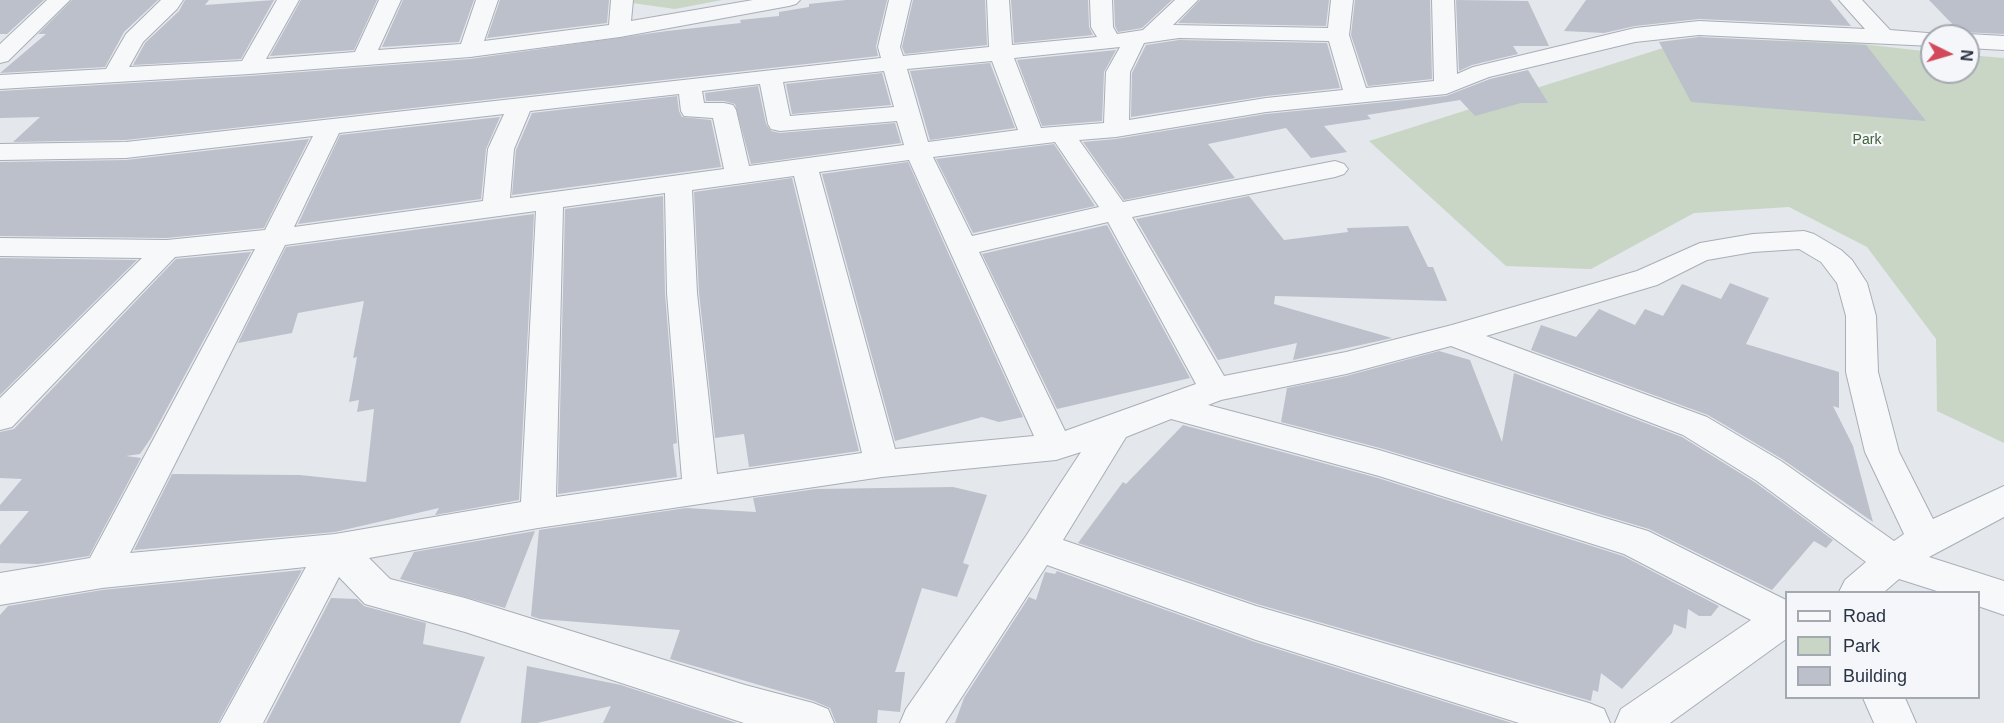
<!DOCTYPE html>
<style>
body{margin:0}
#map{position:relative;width:2004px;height:723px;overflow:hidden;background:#e4e7ec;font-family:Arial,sans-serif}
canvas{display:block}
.legend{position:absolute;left:1785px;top:591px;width:195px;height:108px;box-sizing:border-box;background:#f4f6f9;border:2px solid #a4a8b1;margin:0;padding:8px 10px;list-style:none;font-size:18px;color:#2b3445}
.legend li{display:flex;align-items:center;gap:12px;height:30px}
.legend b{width:30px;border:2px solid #a4a8b1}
.north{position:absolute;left:1920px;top:24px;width:60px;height:60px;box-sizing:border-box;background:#f4f6f9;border:2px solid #a4a8b1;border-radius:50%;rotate:95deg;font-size:16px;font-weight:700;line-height:24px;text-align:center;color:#2b3445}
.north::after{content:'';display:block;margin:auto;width:21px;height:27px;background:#d1495b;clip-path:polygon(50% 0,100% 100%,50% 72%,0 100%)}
</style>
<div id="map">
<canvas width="2004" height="723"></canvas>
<ul class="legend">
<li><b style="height:8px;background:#f7f8fa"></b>Road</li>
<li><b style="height:16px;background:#c9d6c5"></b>Park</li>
<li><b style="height:16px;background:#bbc0ca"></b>Building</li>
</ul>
<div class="north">N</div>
</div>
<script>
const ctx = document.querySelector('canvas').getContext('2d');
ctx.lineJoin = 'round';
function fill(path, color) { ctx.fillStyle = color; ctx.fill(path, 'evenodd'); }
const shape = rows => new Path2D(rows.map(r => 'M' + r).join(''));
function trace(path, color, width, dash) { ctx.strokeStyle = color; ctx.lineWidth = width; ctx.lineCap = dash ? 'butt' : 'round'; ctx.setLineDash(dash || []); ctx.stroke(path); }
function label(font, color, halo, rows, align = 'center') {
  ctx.font = font + ' Arial,sans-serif'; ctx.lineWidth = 4.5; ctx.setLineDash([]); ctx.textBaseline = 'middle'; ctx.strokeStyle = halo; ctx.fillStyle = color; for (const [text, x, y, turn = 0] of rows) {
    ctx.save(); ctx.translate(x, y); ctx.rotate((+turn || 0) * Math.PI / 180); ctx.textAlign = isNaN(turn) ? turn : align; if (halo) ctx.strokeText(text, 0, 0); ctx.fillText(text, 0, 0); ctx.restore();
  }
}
const green = shape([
 [632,0,722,0,675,9,632,3],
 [1827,40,1932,52,1932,72,1968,72,1968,55,2004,58,2004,443,1937,411,1936,339,1867,247,1789,207,1694,213,1591,269,1506,266,1369,141,1682,42]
]);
const building = shape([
 [0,0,44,0,7,34,0,34],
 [72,0,158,0,124,32,105,67,0,73,46,34,38,34],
 [185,0,209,0,205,5,274,0,241,59,133,65,145,43,179,11],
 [301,0,377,0,354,50,270,56],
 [403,0,474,0,459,42,382,47],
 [500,0,609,0,607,23,487,38],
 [846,0,887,0,876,46,878,56,126,140,13,142,40,117,0,118,0,91,250,76,470,59,667,31,741,23,740,20,779,16,779,12,809,7,809,4],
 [913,0,985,0,987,45,905,54,902,47],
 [1011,0,1088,0,1089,27,1093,35,1014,43],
 [1114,0,1172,0,1142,28,1118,32,1115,26],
 [1200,0,1329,0,1326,26,1178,23],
 [1355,0,1430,0,1432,79,1368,86,1351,35],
 [1456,0,1528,1,1549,46,1513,46,1518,54,1472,65,1459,71],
 [1586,0,1830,0,1851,26,1699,19,1635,26,1604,33,1564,31],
 [1929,0,2004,0,2004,34,1960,32],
 [1699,37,1866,45,1926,121,1691,102,1659,42],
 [1179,40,1327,43,1340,88,1266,96,1131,117,1132,73,1146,45],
 [1116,50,1104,72,1102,121,1042,126,1017,60],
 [990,63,1015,128,930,140,910,71],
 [1528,70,1548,103,1521,103,1475,116,1460,100,1367,115,1371,119,1324,126,1347,152,1311,158,1286,128,1208,144,1235,178,1124,200,1083,142,1116,139,1266,114,1446,96,1490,79],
 [882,73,891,105,792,114,786,84],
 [758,86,766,124,771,131,780,133,895,123,901,143,751,164,735,104,724,101,706,101,705,93],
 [677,96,679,111,682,117,711,120,721,167,512,195,516,150,532,113],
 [500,117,486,149,481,199,298,224,340,135],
 [309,139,264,228,167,238,0,236,0,162,126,160],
 [1054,144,1095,206,973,233,936,159],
 [908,162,946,248,1023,417,999,422,982,417,895,441,822,174],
 [792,178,859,451,749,467,744,434,715,438,699,293,694,192],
 [663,196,665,293,677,443,673,444,677,477,558,494,565,209],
 [1249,196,1284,240,1348,232,1347,228,1408,226,1428,267,1433,267,1447,301,1275,296,1274,304,1392,338,1293,360,1297,343,1218,360,1136,219],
 [534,214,519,500,435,515,439,508,335,532,134,550,172,474,300,475,366,482,374,409,357,412,359,400,349,402,357,357,353,358,364,301,298,313,292,333,238,343,286,247],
 [1107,225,1190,378,1057,409,982,254],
 [251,252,151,438,140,454,126,456,141,458,89,556,38,564,0,563,0,545,29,511,0,511,0,505,22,479,0,478,0,432,14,429,176,259],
 [0,258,137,260,0,395],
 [1730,283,1769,298,1746,344,1839,372,1839,408,1833,406,1853,446,1873,522,1782,459,1708,415,1531,350,1541,325,1576,337,1599,309,1635,325,1645,309,1663,316,1682,284,1721,299],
 [1439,351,1470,360,1502,442,1514,373,1682,437,1756,483,1833,540,1826,548,1814,541,1772,590,1649,529,1380,448,1281,422,1287,388,1346,376],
 [1183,425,1378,478,1623,556,1719,606,1711,616,1699,616,1688,609,1686,629,1674,624,1672,633,1622,689,1601,673,1598,692,1593,690,1591,701,1257,604,1078,543,1123,482,1126,484],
 [953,487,987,495,963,563,969,565,957,597,922,588,895,672,905,672,900,712,878,710,877,723,836,723,830,708,814,701,670,659,680,630,540,619,531,616,539,530,686,508,756,512,753,498,816,489],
 [535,531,505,608,400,579,414,552],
 [302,570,218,723,0,723,0,615,8,606,102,590],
 [1057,571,1255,642,1512,723,955,723,964,698,1029,597,1036,600,1045,572,1055,574],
 [331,598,357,599,364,606,426,623,423,644,485,657,460,723,266,723],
 [527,666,621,685,737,723,603,723,611,706,537,723,521,723]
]);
const minor = shape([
 [47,0,70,0,8,61,0,63,0,44,47,0],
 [161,0,183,0,177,9,143,42,129,67,242,61,277,0,299,0,266,59,355,52,379,0,401,0,378,50,461,44,476,0,498,0,484,41,609,25,611,0,633,0,631,21,753,0,800,0,796,4,789,6,620,37,470,57,250,74,0,89,0,75,106,69,126,34,161,0],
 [889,0,911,0,900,47,903,56,989,47,987,0,1009,0,1012,45,1097,37,1091,27,1090,0,1112,0,1113,27,1117,34,1143,30,1175,0,1198,0,1173,25,1328,28,1331,0,1353,0,1349,35,1366,88,1434,81,1432,0,1454,0,1457,74,1473,67,1635,28,1699,21,1865,29,1839,0,1862,0,1890,30,1940,34,1941,36,1932,36,1932,46,1699,35,1635,42,1489,77,1446,94,1266,112,1116,137,1079,140,1123,202,1335,161,1344,164,1348,169,1344,174,1335,177,1132,217,1224,376,1346,352,1452,325,1637,271,1700,243,1753,234,1804,231,1814,234,1841,250,1852,260,1867,283,1876,316,1878,372,1899,452,1933,519,2004,486,2004,517,1929,557,2004,581,2004,615,1978,606,1978,592,1940,592,1899,579,1884,592,1839,592,1845,580,1866,562,1757,481,1683,435,1451,346,1346,374,1221,400,1208,405,1379,450,1648,531,1786,600,1786,639,1670,723,1615,723,1621,709,1751,620,1624,554,1379,476,1171,419,1126,437,1063,540,1256,606,1589,703,1604,709,1610,723,1519,723,1256,640,1047,565,945,723,900,723,906,709,1026,536,1081,452,1056,460,882,477,538,528,369,558,390,579,465,598,745,685,813,703,828,709,834,723,744,723,465,632,365,604,339,577,263,723,220,723,306,567,102,588,0,605,0,573,90,558,255,249,175,257,12,427,0,430,0,398,142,258,0,256,0,238,167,240,265,230,313,136,126,158,0,160,0,144,126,142,881,58,878,47,889,0],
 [1179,38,1329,41,1343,90,1266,98,1129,120,1130,72,1144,43,1179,38],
 [1120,47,1106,72,1104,123,1041,128,1014,58,1120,47],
 [992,61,1018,130,928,142,907,69,992,61],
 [884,71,894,107,790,116,783,82,884,71],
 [760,84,768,124,771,129,780,131,897,121,904,145,749,166,736,110,733,105,724,103,704,103,702,91,760,84],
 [679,94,681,111,684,116,713,118,724,169,510,198,514,149,530,111,679,94],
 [504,114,488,149,483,201,294,227,339,133,504,114],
 [1055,142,1099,207,972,236,933,157,1055,142],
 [909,160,948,247,1034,436,895,449,819,172,909,160],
 [794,176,862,453,717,474,697,293,692,190,794,176],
 [665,193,667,293,682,479,556,497,563,207,665,193],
 [536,211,521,502,335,534,130,553,285,245,536,211],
 [1108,222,1196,384,1065,431,979,252,1108,222],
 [1799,249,1821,262,1837,283,1846,316,1846,372,1865,452,1904,534,1894,541,1781,461,1707,417,1486,336,1657,285,1707,260,1753,252,1799,249],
 [1968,34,2004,36,2004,50,1968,48,1968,36,1961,36,1968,34],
 [1863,698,1905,698,1916,723,1874,723,1863,698]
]);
const farParknames = [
 ["Park",1867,140]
];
fill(green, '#c9d6c5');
fill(building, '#bbc0ca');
trace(minor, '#a9aeb7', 2);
fill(minor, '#f7f8fa');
label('14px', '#3f6138', '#f4f6f9', farParknames);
</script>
